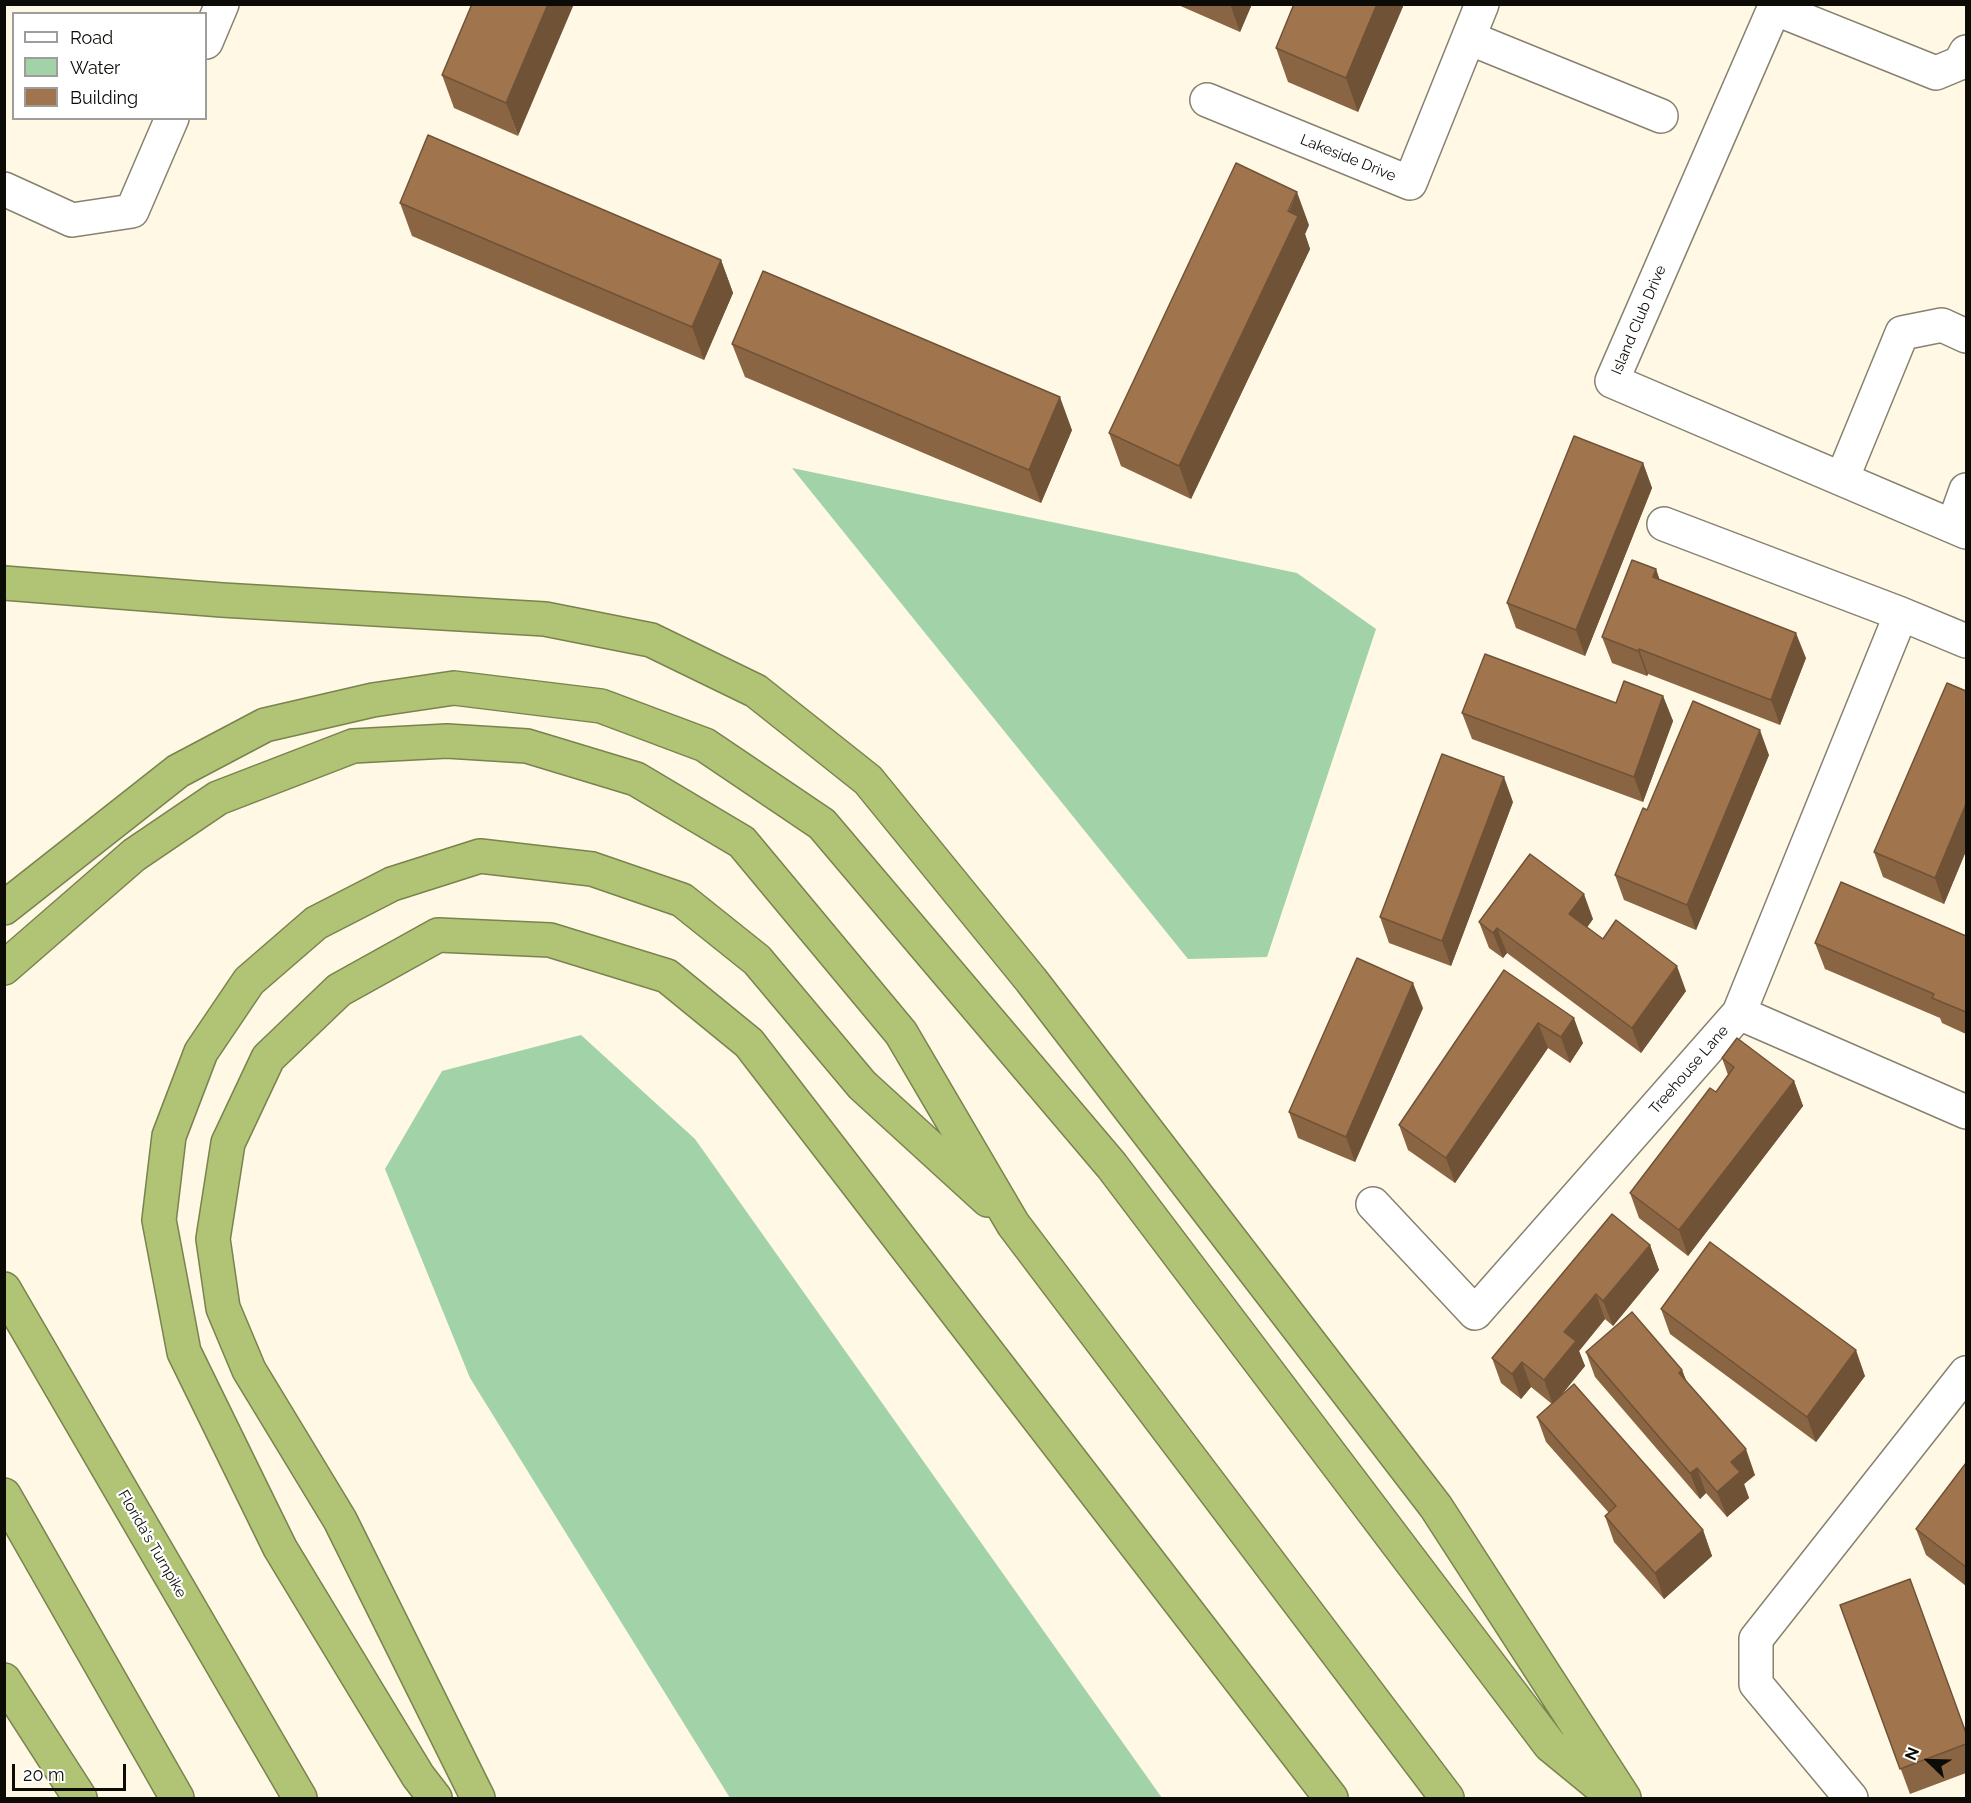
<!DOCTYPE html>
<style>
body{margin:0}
#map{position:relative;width:1971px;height:1803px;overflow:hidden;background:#fef8e5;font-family:Raleway,sans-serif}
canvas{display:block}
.frame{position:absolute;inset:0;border:6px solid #0d0b06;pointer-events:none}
.legend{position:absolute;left:12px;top:12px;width:195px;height:108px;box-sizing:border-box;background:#fff;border:2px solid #9e9d9b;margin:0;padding:8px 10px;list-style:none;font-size:18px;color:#0d0b06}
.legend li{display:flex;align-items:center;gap:12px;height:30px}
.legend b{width:30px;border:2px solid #9e9d9b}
.north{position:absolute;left:1899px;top:1731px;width:60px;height:60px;-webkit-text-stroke:4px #fff;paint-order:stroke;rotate:293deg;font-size:16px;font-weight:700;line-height:24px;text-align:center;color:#0d0b06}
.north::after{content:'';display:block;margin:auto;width:21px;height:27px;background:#0d0b06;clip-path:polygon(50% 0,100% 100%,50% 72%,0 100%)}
.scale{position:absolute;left:12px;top:1764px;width:114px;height:27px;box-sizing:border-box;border:3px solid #0d0b06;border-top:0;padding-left:8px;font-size:18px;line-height:21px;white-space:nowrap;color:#0d0b06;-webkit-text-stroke:4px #fff;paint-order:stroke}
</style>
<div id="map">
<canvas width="1971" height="1803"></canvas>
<div class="frame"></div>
<ul class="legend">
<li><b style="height:8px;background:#fff"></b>Road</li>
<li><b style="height:16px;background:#a2d2a8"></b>Water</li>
<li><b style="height:16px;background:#a0754e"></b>Building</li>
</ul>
<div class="north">N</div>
<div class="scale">20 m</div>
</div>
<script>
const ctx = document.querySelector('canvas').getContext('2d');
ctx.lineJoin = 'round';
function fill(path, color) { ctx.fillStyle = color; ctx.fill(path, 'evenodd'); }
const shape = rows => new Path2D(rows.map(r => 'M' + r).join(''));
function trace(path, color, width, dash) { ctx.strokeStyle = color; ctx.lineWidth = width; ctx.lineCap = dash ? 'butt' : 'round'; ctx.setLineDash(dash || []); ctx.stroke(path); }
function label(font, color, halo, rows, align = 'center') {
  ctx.font = font + ' Raleway,sans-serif'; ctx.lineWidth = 4.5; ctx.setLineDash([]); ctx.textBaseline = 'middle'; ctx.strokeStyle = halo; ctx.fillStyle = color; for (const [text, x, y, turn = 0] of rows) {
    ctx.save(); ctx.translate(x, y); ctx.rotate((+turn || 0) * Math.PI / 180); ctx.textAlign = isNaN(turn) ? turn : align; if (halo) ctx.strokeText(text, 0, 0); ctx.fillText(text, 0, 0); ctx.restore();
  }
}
const water = shape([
 [792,468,1297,573,1376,629,1267,957,1188,959],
 [581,1035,695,1139,1162,1798,730,1798,470,1378,385,1169,442,1071]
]);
const minor = shape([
 [1776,4,1612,381,1966,532],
 [1774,8,1936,73,1960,63,1966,52],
 [1469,38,1661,116],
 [206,42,222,4],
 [1207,100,1410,183,1482,4],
 [4,189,72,220,132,211,172,118],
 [1842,479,1902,333,1942,325,1966,336],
 [1664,524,1901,614,1739,1013],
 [1953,526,1966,490],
 [1901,614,1966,641],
 [1373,1204,1475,1313,1739,1013,1966,1112],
 [1851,1798,1756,1684,1756,1639,1966,1373]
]);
const highway = shape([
 [4,583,222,600,545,619,651,640,756,691,868,780,1031,980,1436,1507,1624,1798],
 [4,908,178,771,265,725,373,700,454,688,601,706,705,745,822,824,1112,1166,1550,1745,1611,1795],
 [4,968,134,855,218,798,353,746,447,741,527,746,636,779,742,842,901,1033,1013,1224,1447,1798],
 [4,1289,300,1798],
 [4,1495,177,1798],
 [4,1680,80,1798],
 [435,1798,418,1776,280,1548,184,1352,159,1220,169,1136,201,1052,249,981,316,923,392,884,480,856,592,869,682,900,757,960,862,1085,988,1200],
 [478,1798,340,1520,249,1370,223,1308,213,1239,228,1143,268,1058,339,990,438,935,550,940,667,976,749,1043,1331,1798]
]);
const wall = shape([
 [472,4,518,136,454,108,442,75],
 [1176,4,1252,4,1240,32],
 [1294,4,1404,4,1358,112,1288,82,1276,48],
 [400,203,721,260,733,293,704,360,412,236],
 [1309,225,1305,234,1310,249,1191,499,1121,466,1109,433],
 [732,344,1072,430,1041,503,745,377],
 [1643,463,1652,488,1585,656,1516,628,1507,603],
 [1656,569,1659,579,1806,658,1780,725,1648,674,1647,676,1612,663,1602,637],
 [1966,691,1966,851,1944,904,1883,877,1874,852],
 [1663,696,1673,721,1643,802,1472,739,1462,713,1616,703],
 [1769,755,1696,930,1624,900,1615,875,1647,810],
 [1513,802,1451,966,1389,943,1380,917],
 [1593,919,1587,927,1603,939,1686,991,1641,1053,1507,953,1503,958,1489,948,1479,922],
 [1966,936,1966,1034,1942,1023,1940,1018,1825,969,1815,943],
 [1504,970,1583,1043,1570,1063,1548,1048,1455,1183,1408,1150,1399,1125],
 [1423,1008,1355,1162,1298,1138,1289,1112],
 [1722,1058,1794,1081,1803,1106,1688,1256,1639,1218,1630,1193,1716,1092,1728,1075],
 [1650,1245,1659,1270,1613,1326,1605,1319,1579,1351,1585,1366,1559,1398,1703,1530,1712,1556,1664,1599,1614,1542,1605,1516,1609,1513,1546,1442,1537,1417,1552,1404,1531,1387,1521,1399,1501,1383,1492,1358],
 [1661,1309,1865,1376,1816,1442,1670,1334],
 [1586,1352,1682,1370,1686,1380,1755,1475,1744,1484,1749,1498,1727,1517,1706,1493,1700,1499,1595,1377],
 [1966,1463,1966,1586,1926,1555,1916,1529],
 [1840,1605,1966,1733,1966,1773,1910,1794]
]);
const shadedWall = shape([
 [548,4,574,4,518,136,506,103],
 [1230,4,1252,4,1240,32],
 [1377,4,1404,4,1358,112,1346,78],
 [1297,192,1309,225,1305,234,1310,249,1191,499,1179,466],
 [721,260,733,293,704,360,692,327],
 [1060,397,1072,430,1041,503,1029,470],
 [1643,463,1652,488,1585,656,1576,630],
 [1656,569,1665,595,1653,577],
 [1796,633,1806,658,1780,725,1771,700],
 [1639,649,1648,674,1647,676,1638,651],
 [1663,696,1673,721,1643,802,1634,777],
 [1760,730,1769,755,1696,930,1687,905],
 [1504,777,1513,802,1451,966,1442,941],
 [1966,804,1966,851,1944,904,1935,878],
 [1584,894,1593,919,1579,939,1569,914],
 [1497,928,1507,953,1503,958,1493,933],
 [1677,966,1686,991,1641,1053,1632,1028],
 [1413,983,1423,1008,1355,1162,1346,1137],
 [1574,1018,1583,1043,1570,1063,1561,1037],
 [1538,1023,1548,1048,1455,1183,1446,1158],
 [1794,1081,1803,1106,1688,1256,1679,1230],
 [1650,1245,1659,1270,1613,1326,1603,1301],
 [1596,1294,1605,1319,1579,1351,1585,1366,1553,1405,1544,1380,1564,1332],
 [1856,1350,1865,1376,1816,1442,1807,1417],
 [1522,1362,1531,1387,1521,1399,1512,1374],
 [1682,1370,1692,1396,1679,1373],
 [1746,1449,1755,1475,1744,1484,1749,1498,1727,1517,1717,1492,1731,1462],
 [1697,1468,1706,1493,1700,1499,1690,1473],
 [1703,1530,1712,1556,1664,1599,1655,1573]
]);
const building = shape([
 [472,4,548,4,506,103,442,75,472,4],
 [1294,4,1377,4,1346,78,1276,48,1294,4],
 [428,135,721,260,692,327,400,203,428,135],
 [1236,163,1297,192,1288,211,1298,216,1179,466,1109,433,1236,163],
 [763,271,1060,397,1029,470,732,344,763,271],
 [1574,436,1643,463,1576,630,1507,603,1574,436],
 [1632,560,1656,569,1653,577,1796,633,1771,700,1639,649,1638,651,1602,637,1632,560],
 [1485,654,1616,703,1624,681,1663,696,1634,777,1462,713,1485,654],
 [1947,683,1966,691,1966,804,1935,878,1874,852,1947,683],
 [1693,701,1760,730,1687,905,1615,875,1643,808,1647,810,1693,701],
 [1442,754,1504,777,1442,941,1380,917,1442,754],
 [1530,854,1584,894,1569,914,1603,939,1616,920,1677,966,1632,1028,1497,928,1493,933,1479,922,1530,854],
 [1841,882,1966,936,1966,1012,1932,998,1934,994,1815,943,1841,882],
 [1357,958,1413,983,1346,1137,1289,1112,1357,958],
 [1504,970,1574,1018,1561,1037,1538,1023,1446,1158,1399,1125,1504,970],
 [1737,1038,1794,1081,1679,1230,1630,1193,1710,1088,1716,1092,1734,1067,1722,1058,1737,1038],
 [1612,1214,1650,1245,1603,1301,1596,1294,1564,1332,1576,1341,1544,1380,1522,1362,1512,1374,1492,1358,1612,1214],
 [1710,1242,1856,1350,1807,1417,1661,1309,1710,1242],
 [1632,1312,1682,1370,1679,1373,1746,1449,1731,1462,1740,1472,1717,1492,1697,1468,1690,1473,1586,1352,1632,1312],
 [1574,1384,1703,1530,1655,1573,1605,1516,1616,1506,1537,1417,1574,1384],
 [1966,1463,1966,1567,1916,1529,1966,1463],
 [1910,1579,1966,1733,1966,1744,1900,1769,1840,1605,1910,1579]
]);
const streetNames = [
 ["Lakeside Drive",1348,158,22],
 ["Island Club Drive",1639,320,-67],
 ["Treehouse Lane",1689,1070,-49],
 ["Florida's Turnpike",152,1544,60]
];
fill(water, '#a2d2a8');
trace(minor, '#878170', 36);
trace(highway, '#78834e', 36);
trace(minor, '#fff', 33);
trace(highway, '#b1c475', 33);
fill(wall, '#8a6543');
fill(shadedWall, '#705237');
fill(building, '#a0754e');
trace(building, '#705237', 1.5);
label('15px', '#0d0b06', '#fff', streetNames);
</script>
